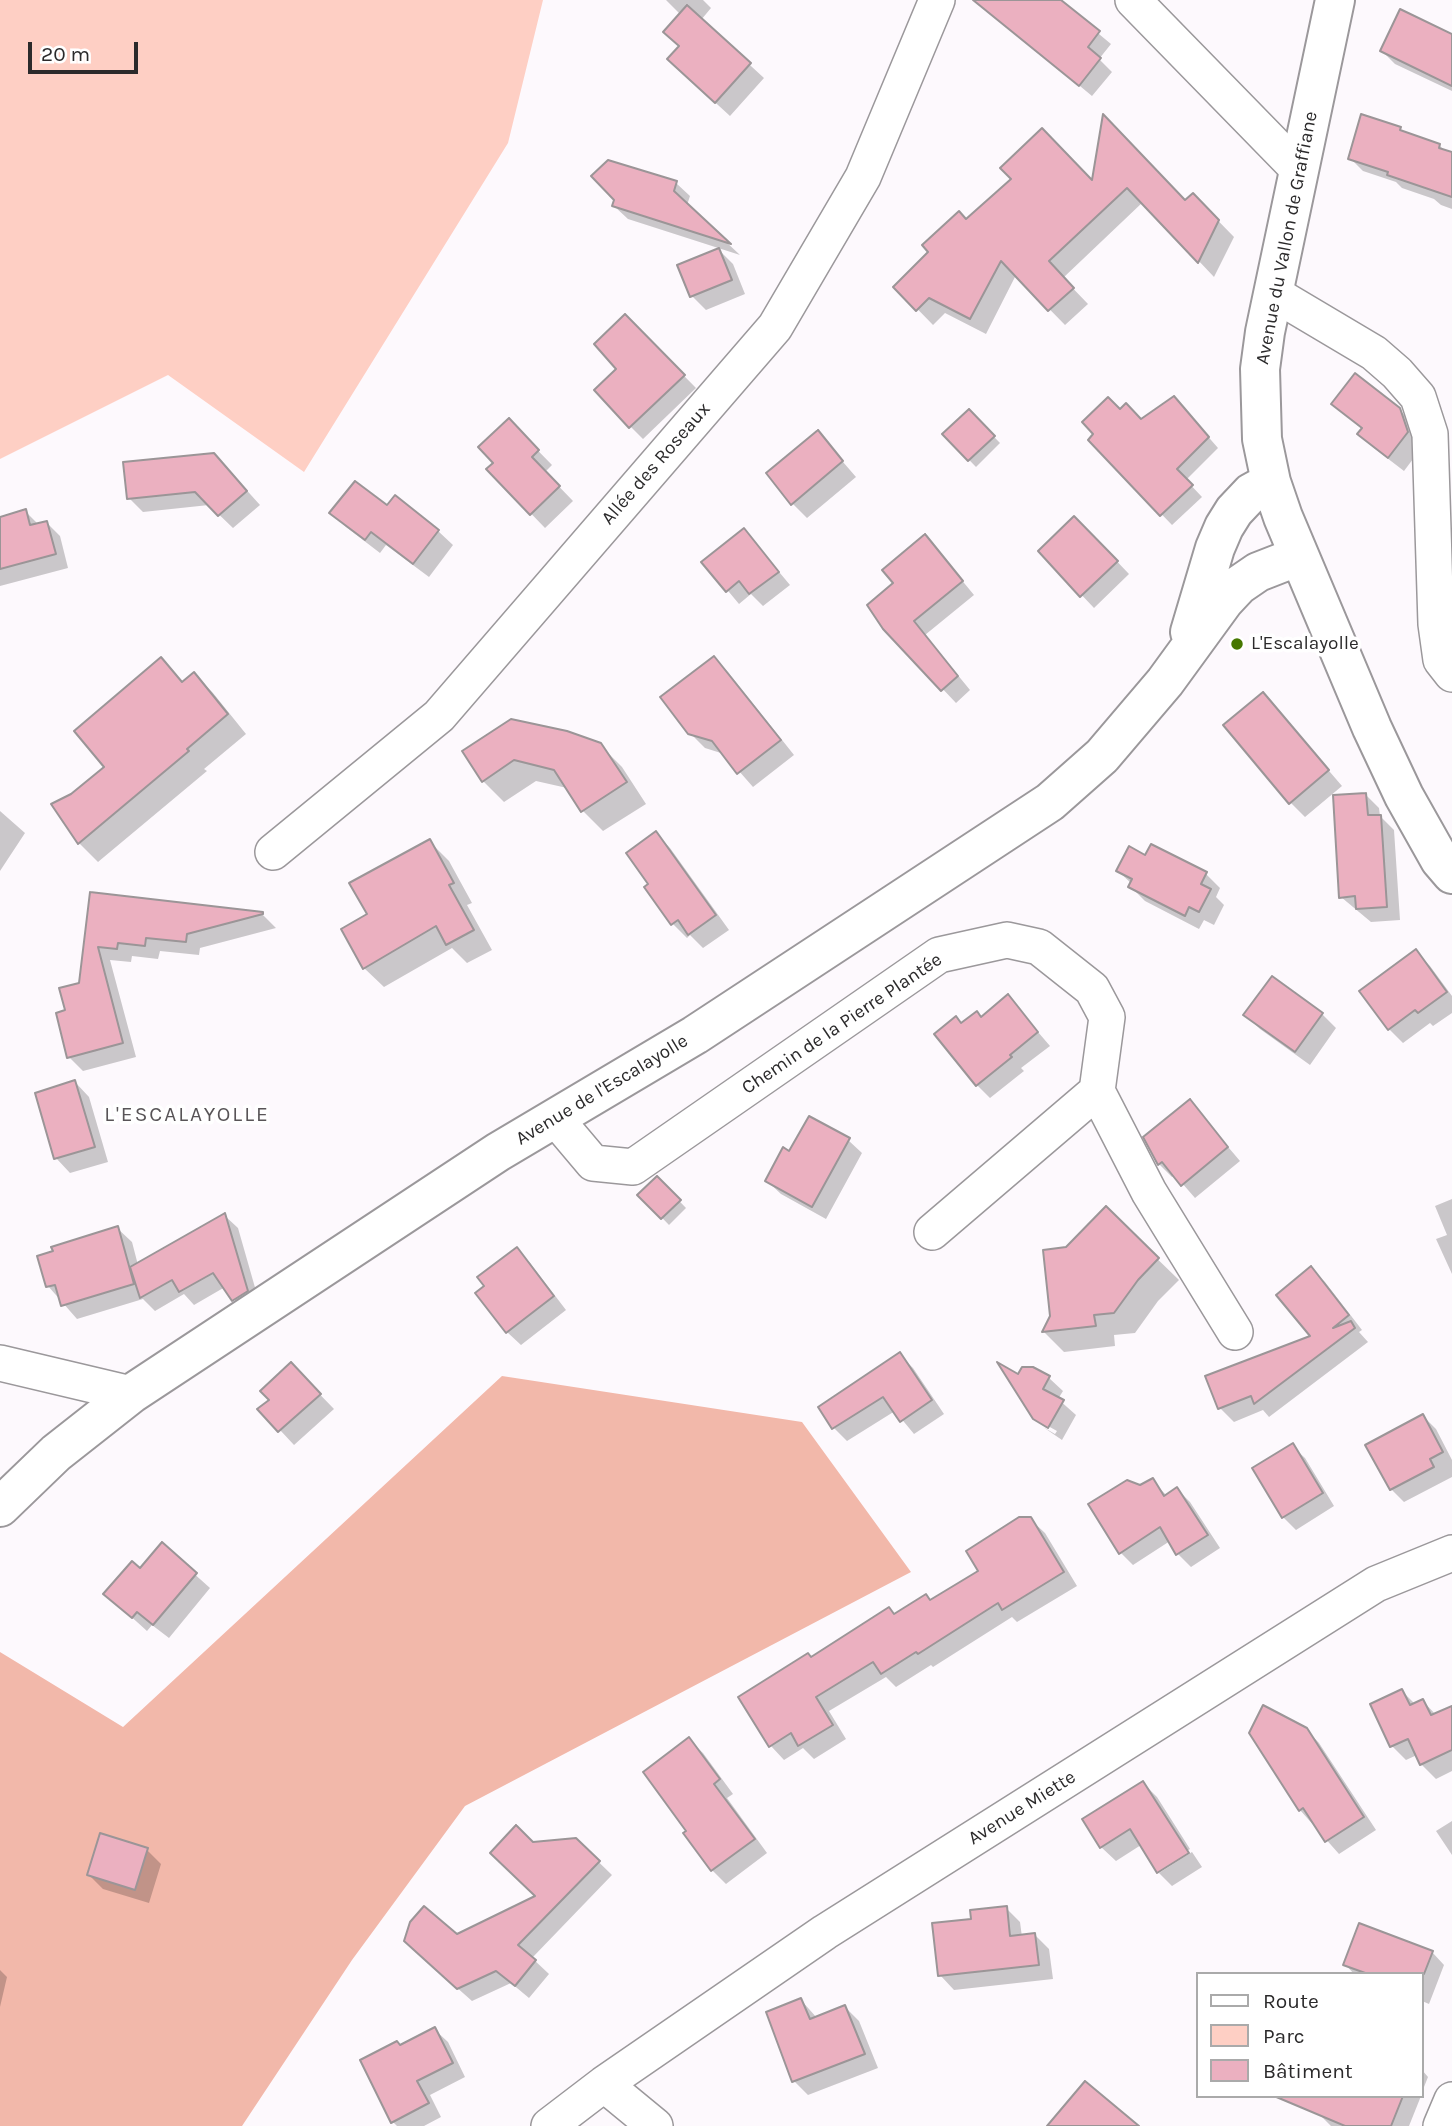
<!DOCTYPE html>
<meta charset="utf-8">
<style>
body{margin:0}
#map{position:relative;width:1452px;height:2126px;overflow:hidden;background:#fdf9fd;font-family:Karla,sans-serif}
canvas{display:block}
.legend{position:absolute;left:1196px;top:1972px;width:228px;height:126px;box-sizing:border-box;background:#fff;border:2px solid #aaa;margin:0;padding:9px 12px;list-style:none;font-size:21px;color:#2b2a2b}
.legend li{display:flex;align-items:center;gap:14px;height:35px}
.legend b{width:35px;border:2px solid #aaa}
.scale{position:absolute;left:28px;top:42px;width:110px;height:32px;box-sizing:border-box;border:4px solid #2b2a2b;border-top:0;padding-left:9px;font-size:21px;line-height:24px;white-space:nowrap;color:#2b2a2b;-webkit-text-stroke:5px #fff;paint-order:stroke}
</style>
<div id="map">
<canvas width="1452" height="2126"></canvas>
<ul class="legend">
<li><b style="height:9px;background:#fff"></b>Route</li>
<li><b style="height:19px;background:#fecfc4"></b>Parc</li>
<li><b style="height:19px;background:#ebb0c0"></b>Bâtiment</li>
</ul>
<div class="scale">20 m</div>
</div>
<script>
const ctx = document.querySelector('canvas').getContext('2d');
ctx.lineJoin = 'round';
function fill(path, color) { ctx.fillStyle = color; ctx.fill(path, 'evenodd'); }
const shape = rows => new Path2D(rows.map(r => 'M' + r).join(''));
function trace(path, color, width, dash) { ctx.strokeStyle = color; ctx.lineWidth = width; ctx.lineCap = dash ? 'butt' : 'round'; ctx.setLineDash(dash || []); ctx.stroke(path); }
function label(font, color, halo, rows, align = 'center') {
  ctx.font = font + ' Karla,sans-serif'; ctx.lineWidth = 7; ctx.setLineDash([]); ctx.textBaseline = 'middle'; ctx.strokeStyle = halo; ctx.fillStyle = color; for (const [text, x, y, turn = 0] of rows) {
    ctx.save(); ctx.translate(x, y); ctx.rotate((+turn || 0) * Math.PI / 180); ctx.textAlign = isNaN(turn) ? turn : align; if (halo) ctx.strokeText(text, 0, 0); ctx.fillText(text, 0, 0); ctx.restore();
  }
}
const green = shape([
 [0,0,543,0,508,143,304,472,168,375,0,459]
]);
const forest = shape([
 [502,1376,802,1422,911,1572,465,1806,352,1960,242,2126,0,2126,0,1652,123,1727]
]);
const shadow = shape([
 [666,0,703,0,711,8,701,20,764,78,730,116,683,73,681,15],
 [1004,0,1058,0,1111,44,1099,59,1112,72,1092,96,993,14],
 [1452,36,1452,91,1395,64,1382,51],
 [1104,118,1185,202,1193,195,1234,237,1214,277,1143,202,1063,278,1088,304,1065,325,1016,275,986,334,945,313,933,325,896,287,966,221,1093,183],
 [1400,129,1405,134,1439,145,1445,151,1452,154,1452,209,1441,205,1434,199,1402,188,1396,182,1363,171,1350,158],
 [676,183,690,196,687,205,740,255,628,219,614,206],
 [719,250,733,264,745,294,706,310,692,296],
 [625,316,696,388,643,439,630,426,619,369],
 [1333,404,1399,409,1414,425,1422,447,1404,471,1374,448,1359,434,1363,430],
 [1184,409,1218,448,1186,480,1202,497,1172,525,1090,440,1141,421],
 [969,411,1000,443,976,467,944,434],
 [509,421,552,465,545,472,573,501,545,528,489,470,495,463],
 [818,433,856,477,807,518,792,503],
 [214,454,260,505,233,528,209,505,143,512,129,498],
 [395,498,438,531,453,545,429,577,386,545,380,553,346,527,332,513,387,508],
 [25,511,38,524,46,522,60,536,68,568,0,586,0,518],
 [744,530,790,585,763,606,751,594,739,604,704,562],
 [1087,530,1129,574,1094,608,1040,551],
 [937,550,974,595,925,635,970,690,956,703,885,628],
 [714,658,728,672,794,755,753,787,724,754,705,748,690,733],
 [161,659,184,683,194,674,213,693,246,734,204,769,207,771,98,862,79,843,54,805,72,796,107,767],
 [1263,694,1342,786,1305,817,1290,802],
 [600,745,622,767,646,804,603,831,582,810,567,788,536,781,504,802,483,781,464,751],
 [1366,795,1379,808,1380,816,1394,830,1400,920,1371,922,1341,897],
 [0,811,25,833,0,871],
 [656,833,670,848,729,930,703,948,690,935,687,938,673,924,650,885],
 [429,841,449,861,472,903,467,905,492,950,467,963,452,948,384,987,364,968,369,915],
 [1146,857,1206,874,1220,888,1216,897,1224,905,1214,925,1204,920,1199,929,1145,901,1131,887,1132,884,1118,871],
 [91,894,262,914,276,928,200,948,199,955,160,951,158,959,132,956,131,962,110,960,136,1057,83,1071,69,1057],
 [1416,952,1430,966,1452,996,1452,1013,1433,1026,1430,1023,1403,1043,1389,1029],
 [1008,997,1050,1046,1021,1068,1024,1071,990,1098,977,1085,962,1025,981,1019],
 [1322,1014,1336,1028,1310,1065,1260,1029,1246,1015],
 [75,1082,89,1097,108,1162,70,1173,56,1158],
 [1190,1102,1240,1161,1195,1198,1175,1175,1172,1177,1159,1164],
 [848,1140,862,1153,826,1219,781,1194,767,1181,790,1154],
 [657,1178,686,1208,669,1225,640,1195],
 [1452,1199,1452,1274,1436,1239,1447,1235,1435,1206],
 [1106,1209,1179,1280,1158,1301,1135,1333,1114,1335,1115,1346,1064,1352,1044,1332,1052,1317,1067,1249],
 [224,1215,238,1228,260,1305,247,1314,225,1287,194,1305,184,1294,155,1311,143,1299,77,1319,48,1286,117,1228,132,1242,138,1265],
 [517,1249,530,1263,566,1310,521,1345,507,1332],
 [1311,1269,1325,1282,1362,1330,1359,1332,1368,1342,1269,1417,1263,1410,1234,1422,1220,1408,1312,1337],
 [900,1355,913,1368,944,1414,914,1434,895,1411,847,1441,834,1428],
 [1033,1369,1049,1378,1063,1391,1058,1399,1076,1415,1062,1440,1043,1427,1055,1434,1057,1431,1039,1421,1039,1423,1034,1418,1018,1377],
 [305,1379,334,1409,294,1445,280,1430],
 [1423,1416,1436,1429,1452,1460,1452,1477,1404,1502,1391,1489],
 [1292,1446,1305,1458,1334,1506,1296,1530,1283,1517],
 [1152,1480,1167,1496,1177,1489,1190,1502,1220,1548,1191,1567,1178,1554,1170,1541,1133,1565,1120,1552],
 [1030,1519,1045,1533,1077,1586,1017,1622,1012,1617,933,1667,931,1665,896,1687,886,1677,829,1711,846,1739,814,1759,803,1748,784,1760,771,1746,812,1659,895,1615,931,1602,980,1571],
 [162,1545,210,1588,169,1638,152,1625,147,1631,106,1594,140,1570],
 [1402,1691,1415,1704,1423,1701,1436,1715,1452,1717,1452,1771,1436,1779,1421,1764,1417,1755,1406,1760,1392,1746],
 [1306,1729,1319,1743,1376,1830,1339,1854,1300,1810],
 [689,1740,703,1753,733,1794,727,1798,767,1853,726,1884,712,1870,689,1831],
 [1143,1783,1157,1797,1190,1849,1159,1869,1159,1873,1141,1845,1116,1861,1101,1847,1085,1820],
 [1452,1821,1452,1855,1436,1831],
 [576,1840,612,1875,532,1958,549,1974,529,1998,511,1983,472,2001,420,1955,538,1896],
 [147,1850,161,1864,149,1903,103,1889,89,1875],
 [1192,1852,1202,1867,1172,1886,1159,1873],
 [1006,1908,1020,1922,1022,1937,1035,1935,1049,1949,1053,1979,954,1990,940,1975,973,1921],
 [1432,1952,1444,1965,1429,2004,1422,2001,1422,1974,1354,1974,1345,1964],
 [0,1970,7,1977,0,2007],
 [801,2000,817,2018,845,2007,859,2021,878,2068,808,2095,794,2081],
 [434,2029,448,2042,465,2077,430,2095,441,2117,424,2126,397,2126,393,2122,400,2046],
 [1422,2070,1428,2077,1422,2092],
 [1327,2096,1421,2096,1409,2126,1331,2126,1320,2115]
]);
const building = shape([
 [973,0,1061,0,1100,31,1088,47,1101,58,1079,86,973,0],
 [687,5,751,63,715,103,667,59,679,46,663,32,687,5],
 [1400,9,1452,34,1452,86,1380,51,1400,9],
 [1103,114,1185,200,1193,193,1219,220,1198,263,1127,188,1049,261,1074,288,1048,311,1001,261,970,319,929,298,916,311,893,287,928,252,922,245,959,211,966,219,1011,179,1000,168,1042,128,1092,180,1103,114],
 [1361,114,1401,127,1400,130,1440,144,1439,148,1452,152,1452,197,1387,175,1388,172,1348,159,1361,114],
 [608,160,677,181,674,191,731,244,612,206,614,200,591,176,608,160],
 [719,248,732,280,690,297,677,265,719,248],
 [625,314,685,375,629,428,594,390,616,369,594,344,625,314],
 [1355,373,1400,408,1408,432,1388,458,1357,434,1362,428,1331,404,1355,373],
 [1174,396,1209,437,1177,469,1193,485,1160,516,1088,440,1093,434,1082,422,1108,397,1120,409,1126,403,1141,419,1174,396],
 [969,409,995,436,968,461,942,434,969,409],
 [509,418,539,450,532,457,560,486,530,515,486,469,493,463,478,447,509,418],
 [818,430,843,461,791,505,766,473,818,430],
 [214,453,247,491,218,516,195,492,127,499,123,462,214,453],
 [355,481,387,505,395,495,439,530,413,564,371,532,365,540,329,513,355,481],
 [26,509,30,525,47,521,56,554,0,569,0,517,26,509],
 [1074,516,1118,561,1080,597,1038,551,1074,516],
 [744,528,779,572,749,594,739,581,726,592,701,562,744,528],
 [925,534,963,581,914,621,958,676,941,691,883,629,867,605,893,583,882,570,925,534],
 [714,656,781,740,737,774,712,741,688,734,660,697,714,656],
 [161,657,182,682,194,672,228,714,187,749,189,751,78,844,51,804,71,794,104,767,74,731,161,657],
 [1263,692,1329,770,1289,804,1223,725,1263,692],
 [511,719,567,731,601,743,627,782,581,812,554,770,514,760,482,782,462,751,511,719],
 [1366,793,1368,815,1381,815,1387,907,1356,909,1355,896,1339,898,1333,795,1366,793],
 [656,831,716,915,688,935,678,920,671,925,644,887,648,884,626,853,656,831],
 [430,839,454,883,449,885,474,930,446,945,436,926,363,969,341,929,367,914,349,883,430,839],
 [1151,844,1207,872,1201,884,1211,889,1199,912,1189,907,1185,916,1128,887,1132,879,1116,871,1129,846,1145,855,1151,844],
 [90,892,263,912,263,914,187,934,186,942,146,938,145,946,118,943,117,949,98,947,123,1043,67,1058,56,1013,65,1010,59,988,79,983,90,892],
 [1416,949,1447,992,1418,1013,1415,1010,1388,1030,1359,991,1416,949],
 [1272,976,1323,1013,1295,1052,1243,1015,1272,976],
 [1008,994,1038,1032,1010,1055,1012,1057,976,1086,934,1034,956,1016,961,1023,977,1011,981,1017,1008,994],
 [75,1080,95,1147,54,1159,35,1093,75,1080],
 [1190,1099,1228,1147,1181,1186,1162,1162,1158,1165,1143,1137,1190,1099],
 [809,1116,850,1138,812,1207,765,1181,783,1147,789,1151,809,1116],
 [657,1176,681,1200,661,1219,637,1195,657,1176],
 [1106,1206,1159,1258,1138,1280,1114,1313,1094,1315,1096,1326,1042,1332,1050,1316,1043,1250,1066,1247,1106,1206],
 [225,1213,248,1291,232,1301,213,1273,179,1292,172,1280,140,1298,130,1267,225,1213],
 [118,1226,134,1284,61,1306,55,1285,46,1287,37,1256,53,1251,51,1247,118,1226],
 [517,1247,554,1296,506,1333,475,1293,484,1286,477,1277,517,1247],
 [1311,1266,1349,1315,1333,1328,1351,1321,1355,1328,1254,1404,1251,1396,1218,1409,1205,1376,1310,1336,1276,1295,1311,1266],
 [900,1352,932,1400,900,1422,883,1397,832,1429,818,1407,900,1352],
 [291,1362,321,1394,278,1432,257,1409,269,1400,260,1391,291,1362],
 [997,1362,1018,1374,1022,1367,1033,1367,1050,1376,1043,1389,1064,1400,1048,1428,1033,1419,997,1362],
 [1423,1414,1443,1452,1430,1459,1434,1467,1390,1490,1365,1445,1423,1414],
 [1293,1443,1323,1493,1282,1518,1252,1468,1293,1443],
 [1153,1478,1164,1496,1177,1487,1208,1535,1176,1555,1160,1527,1119,1554,1088,1504,1127,1480,1140,1485,1153,1478],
 [1019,1517,1031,1517,1064,1572,1002,1610,998,1603,918,1654,916,1652,881,1674,873,1662,816,1697,833,1725,798,1746,791,1733,769,1747,738,1697,808,1653,811,1657,889,1607,894,1614,926,1594,930,1600,978,1571,966,1551,1019,1517],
 [162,1542,197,1573,153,1625,137,1612,132,1618,103,1594,132,1561,140,1568,162,1542],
 [1402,1689,1410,1705,1423,1699,1431,1715,1452,1706,1452,1750,1420,1765,1408,1739,1390,1747,1370,1704,1402,1689],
 [1263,1705,1307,1728,1364,1817,1325,1842,1303,1808,1299,1811,1249,1733,1263,1705],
 [689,1737,720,1779,714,1784,755,1839,711,1871,683,1833,686,1831,643,1772,689,1737],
 [1143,1781,1189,1853,1157,1873,1130,1829,1100,1848,1082,1819,1143,1781],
 [516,1825,533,1842,576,1838,600,1861,518,1945,536,1960,515,1986,496,1971,457,1989,404,1941,410,1922,424,1906,457,1934,535,1896,490,1853,516,1825],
 [100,1833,148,1848,135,1890,87,1875,100,1833],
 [1007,1906,1010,1936,1035,1933,1039,1965,938,1976,932,1923,971,1919,970,1910,1007,1906],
 [1359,1923,1433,1951,1424,1974,1368,1974,1343,1965,1359,1923],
 [801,1998,810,2019,845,2005,865,2054,792,2082,766,2012,801,1998],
 [435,2027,453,2063,417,2081,429,2103,391,2123,360,2060,397,2041,400,2045,435,2027],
 [1085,2081,1139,2126,1047,2126,1085,2081],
 [1274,2096,1403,2096,1391,2126,1345,2126,1274,2096]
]);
const minor = shape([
 [1133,0,1299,170],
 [1273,293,1374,353,1397,373,1418,397,1430,434,1436,624,1441,660,1452,674],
 [273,852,439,716,775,327,863,177,937,0],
 [1097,1091,1149,1192,1235,1332],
 [555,1118,593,1163,633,1167,939,955,1007,940,1039,947,1092,989,1107,1017,1097,1091,932,1232],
 [0,1363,131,1394],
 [604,2084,655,2126],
 [549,2126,604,2084,825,1932,1376,1584,1452,1553],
 [1441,2126,1452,2100]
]);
const tertiary = shape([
 [1335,0,1265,332,1260,369,1262,439,1271,482,1283,517,1372,728,1404,796,1440,860,1452,874],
 [1190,632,1215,548,1224,527,1234,511,1251,493,1271,482],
 [0,1507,56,1453,131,1394,498,1152,695,1035,1050,802,1102,756,1165,682,1224,601,1239,585,1258,572,1299,556]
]);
const markers = [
 [1237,644,7,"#467700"]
];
const streetNames = [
 ["Avenue du Vallon de Graffiane",1287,238,-79],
 ["Allée des Roseaux",656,464,-49],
 ["Chemin de la Pierre Plantée",842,1024,-34],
 ["Avenue de l'Escalayolle",602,1090,-31],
 ["Avenue Miette",1022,1808,-32]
];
const poiNames = [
 ["L'Escalayolle",1251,644]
];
const neighbourhoodNames = [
 ["L'ESCALAYOLLE",187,1115]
];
fill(green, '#fecfc4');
fill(forest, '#f2b8aa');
fill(shadow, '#0003');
fill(building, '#ebb0c0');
trace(building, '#9b9597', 2);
trace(minor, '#9b989b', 38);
trace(tertiary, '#9b989b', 42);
trace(minor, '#fff', 35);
trace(tertiary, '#fff', 38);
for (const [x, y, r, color] of markers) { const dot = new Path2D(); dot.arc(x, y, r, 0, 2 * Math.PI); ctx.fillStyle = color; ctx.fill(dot); trace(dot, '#fff', 2.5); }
label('19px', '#2b2a2b', '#fff', streetNames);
label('19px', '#2b2a2b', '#fff', poiNames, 'left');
ctx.letterSpacing = '2px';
label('21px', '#585457', '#fff', neighbourhoodNames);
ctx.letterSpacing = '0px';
</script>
